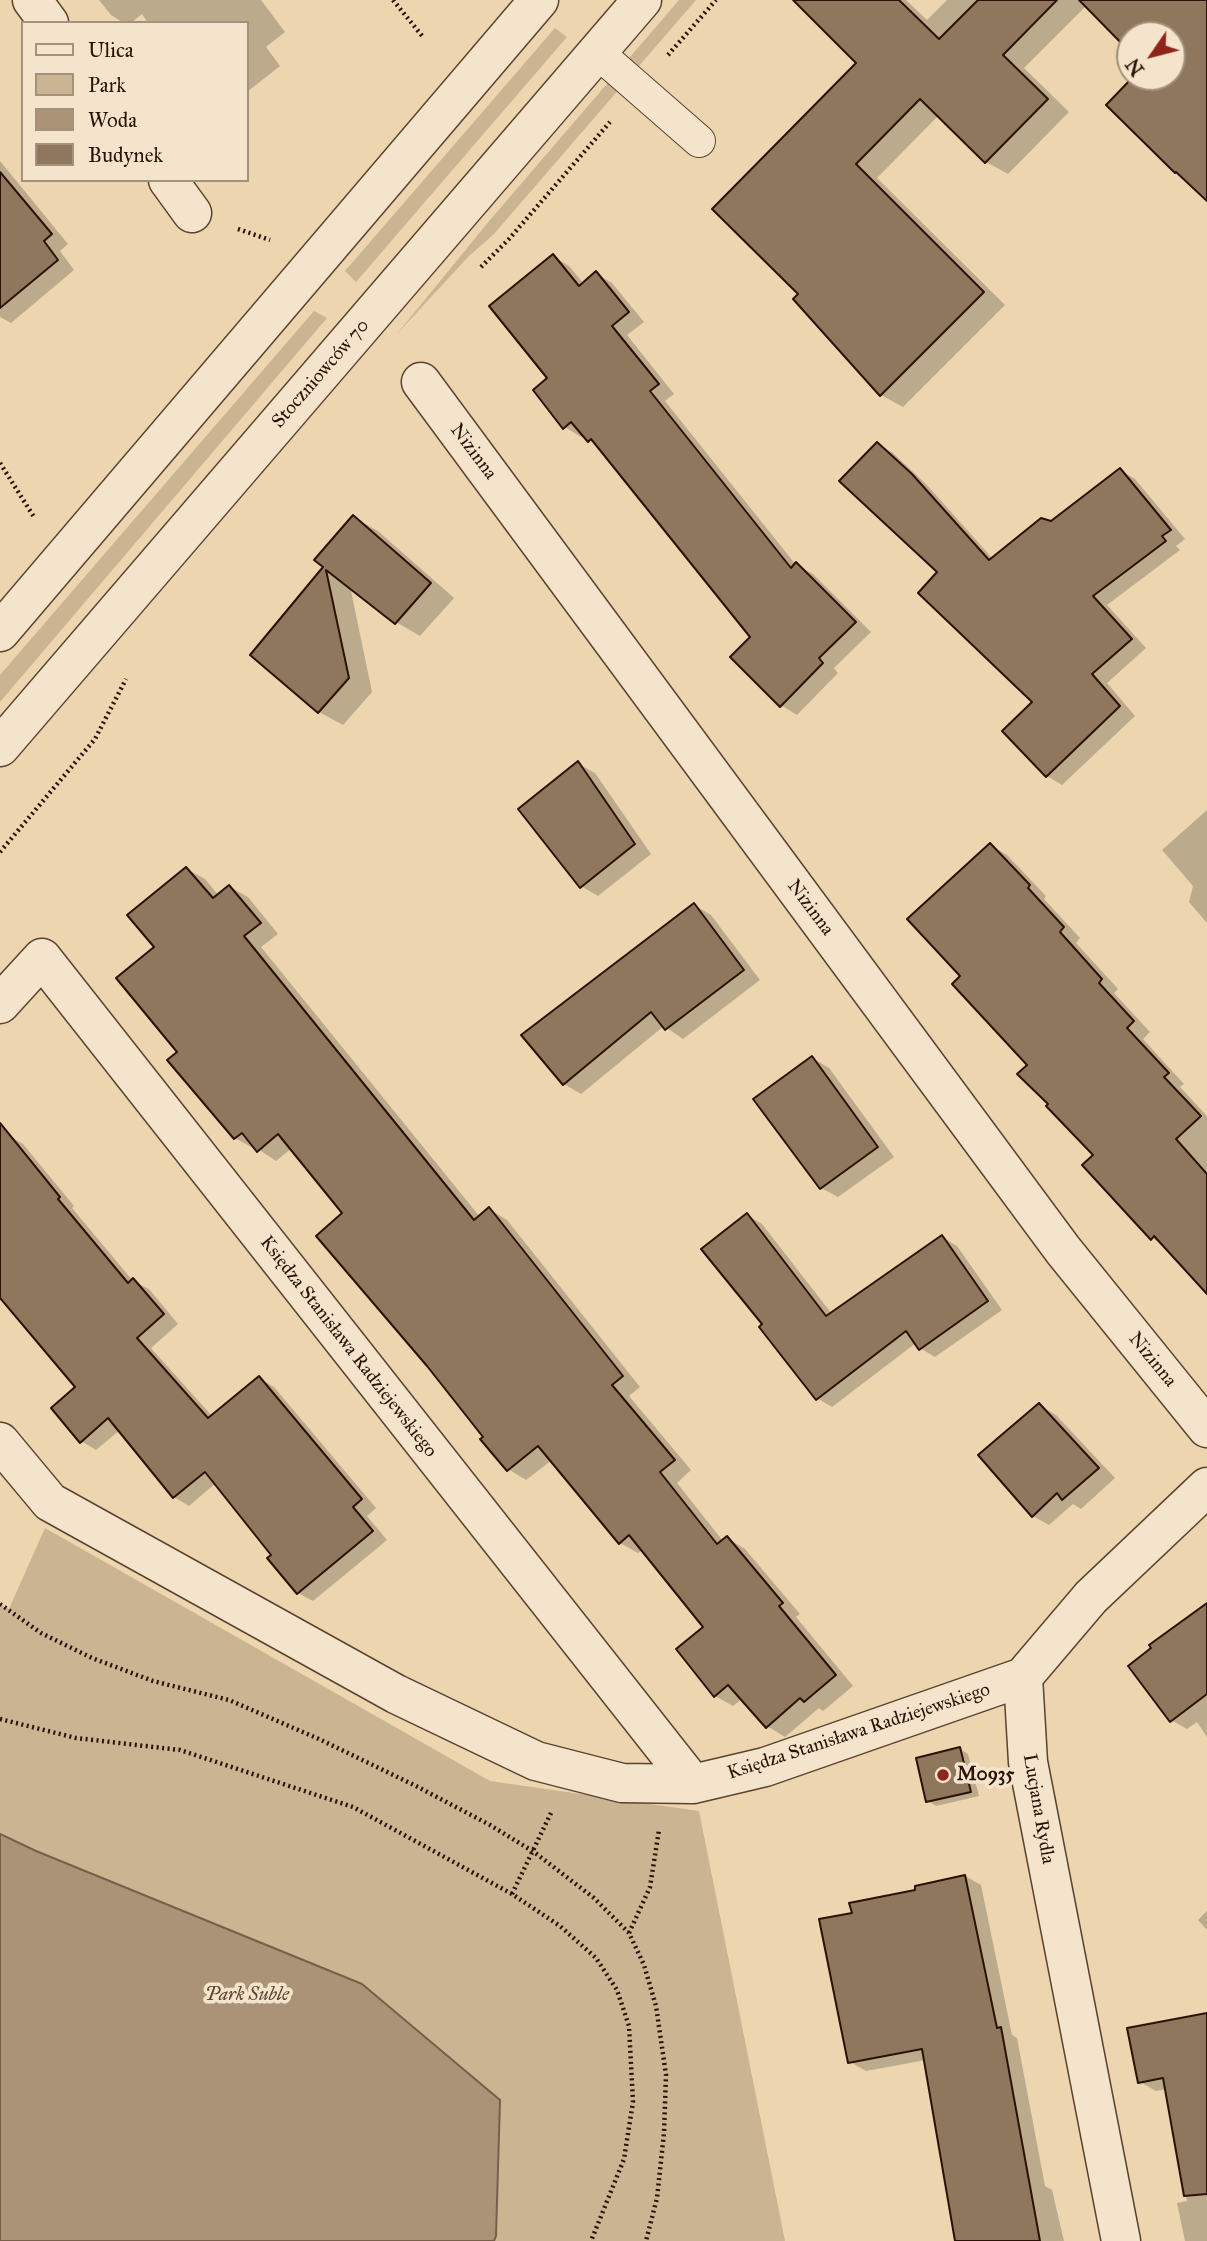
<!DOCTYPE html>
<meta charset="utf-8">
<style>
body{margin:0}
#map{position:relative;width:1207px;height:2241px;overflow:hidden;background:#ecd5af;font-family:"IM FELL Great Primer",serif}
canvas{display:block}
.legend{position:absolute;left:21px;top:21px;width:228px;height:161px;box-sizing:border-box;background:#f3e4cb;border:2px solid #a3907d;margin:0;padding:9px 12px;list-style:none;font-size:21px;color:#2b1207}
.legend li{display:flex;align-items:center;gap:14px;height:35px}
.legend b{width:35px;border:2px solid #a3907d}
.north{position:absolute;left:1116px;top:21px;width:70px;height:70px;box-sizing:border-box;background:#f3e4cb;border:2px solid #a3907d;border-radius:50%;rotate:235deg;font-size:19px;font-weight:700;line-height:28px;text-align:center;color:#2b1207}
.north::after{content:'';display:block;margin:auto;width:24px;height:32px;background:#8f2418;clip-path:polygon(50% 0,100% 100%,50% 72%,0 100%)}
</style>
<div id="map">
<canvas width="1207" height="2241"></canvas>
<ul class="legend">
<li><b style="height:9px;background:#f3e4cb"></b>Ulica</li>
<li><b style="height:19px;background:#cbb492"></b>Park</li>
<li><b style="height:19px;background:#aa9376"></b>Woda</li>
<li><b style="height:19px;background:#8f775e"></b>Budynek</li>
</ul>
<div class="north">N</div>
</div>
<script>
const ctx = document.querySelector('canvas').getContext('2d');
ctx.lineJoin = 'round';
function fill(path, color) { ctx.fillStyle = color; ctx.fill(path, 'evenodd'); }
const shape = rows => new Path2D(rows.map(r => 'M' + r).join(''));
function trace(path, color, width, dash) { ctx.strokeStyle = color; ctx.lineWidth = width; ctx.lineCap = dash ? 'butt' : 'round'; ctx.setLineDash(dash || []); ctx.stroke(path); }
function label(font, color, halo, rows, align = 'center') {
  ctx.font = font + ' "IM FELL Great Primer",serif'; ctx.lineWidth = 7; ctx.setLineDash([]); ctx.textBaseline = 'middle'; ctx.strokeStyle = halo; ctx.fillStyle = color; for (const [text, x, y, turn = 0] of rows) {
    ctx.save(); ctx.translate(x, y); ctx.rotate((+turn || 0) * Math.PI / 180); ctx.textAlign = isNaN(turn) ? turn : align; if (halo) ctx.strokeText(text, 0, 0); ctx.fillText(text, 0, 0); ctx.restore();
  }
}
const green = shape([
 [679,0,696,0,494,234,468,257,396,335,490,220],
 [555,28,567,37,356,282,345,271],
 [314,311,327,318,0,702,0,675],
 [45,1528,490,1781,699,1811,785,2241,0,2241,0,1604,9,1609]
]);
const water = shape([
 [0,1834,36,1851,362,1984,500,2100,496,2236,494,2241,0,2241,0,1834]
]);
const shadow = shape([
 [99,0,261,0,285,32,266,47,280,66,247,92,247,23,148,23,142,14,131,23,124,23,111,15],
 [796,0,906,0,927,20,947,0,1207,0,1207,193,1135,77,1172,77,1172,35,1130,35,1130,50,1087,5,1024,68,1069,112,1008,174,986,162,939,115,877,178,1005,305,903,407,881,395,800,294,859,63],
 [0,161,68,244,60,251,74,270,11,323,0,317],
 [553,256,569,266,584,284,596,274,612,283,644,322,627,335,674,394,665,401,796,565,813,574,871,632,834,668,838,673,797,715,781,705,752,637,599,446,584,434,581,437,565,427,550,378],
 [877,444,893,453,927,485,993,559,1051,523,1120,470,1135,479,1185,539,1176,546,1180,550,1107,605,1146,648,1107,683,1135,716,1062,785,1047,776,1034,702,939,572],
 [353,517,378,531,454,598,420,636,396,622,350,586,372,692,343,725,319,712,325,567],
 [578,764,595,773,651,854,598,896,581,886],
 [1207,810,1207,923,1189,902,1193,886,1162,850],
 [990,845,1007,855,1046,896,1044,899,1080,938,1076,943,1118,989,1114,993,1150,1032,1143,1039,1184,1084,1180,1087,1207,1116,1207,1291,1165,1246,1152,1238,1095,1155,1050,1104,1029,1065,963,976],
 [187,869,205,879,219,896,230,887,248,897,278,934,261,947,480,1217,489,1209,507,1220,640,1387,629,1396,691,1470,677,1483,723,1541,727,1538,745,1549,800,1614,796,1617,853,1686,823,1711,819,1708,785,1737,767,1726,742,1699,733,1706,715,1696,678,1649,706,1627,643,1549,638,1553,620,1543,552,1460,526,1480,508,1469,345,1213,292,1148,276,1161,255,1147,253,1148,235,1138,180,1052,157,947],
 [694,905,711,915,760,980,683,1039,664,1026,581,1094,564,1084],
 [812,1058,829,1068,894,1157,838,1197,821,1188],
 [8,1135,23,1144,74,1206,72,1208,133,1281,149,1289,178,1324,151,1348,212,1416,259,1378,274,1387,376,1508,367,1516,387,1540,313,1601,298,1593,274,1555,216,1483,189,1506,174,1497,120,1430,96,1450,81,1441,77,1387,0,1294,0,1142],
 [747,1215,762,1224,832,1314,942,1237,957,1246,1002,1310,935,1357,920,1348,916,1343,832,1407,817,1398,764,1324],
 [1039,1405,1056,1415,1115,1478,1081,1509,1073,1504,1049,1525,1033,1516],
 [1207,1604,1207,1737,1197,1722,1187,1729,1171,1720],
 [960,1749,968,1754,979,1796,936,1806,928,1801],
 [965,1876,981,1885,1012,2035,1017,2038,1045,2186,1052,2190,1064,2241,957,2241,926,2060,866,2071,850,2062,854,1914],
 [1207,1911,1207,1930,1198,1920],
 [1207,2015,1207,2241,1185,2241,1177,2203,1187,2201,1167,2089,1156,2091,1140,2082]
]);
const building = shape([
 [793,0,899,0,939,39,978,0,1057,0,1003,55,1048,99,985,163,920,99,856,164,984,292,880,396,793,299,798,294,712,209,856,63,793,0],
 [1079,0,1207,0,1207,201,1176,172,1175,173,1106,105,1133,77,1172,77,1172,35,1130,35,1130,52,1079,0],
 [0,172,52,234,44,241,58,260,0,308,0,172],
 [553,254,579,286,596,271,629,312,612,326,659,384,650,391,791,568,796,562,856,622,819,658,823,663,780,707,730,657,750,637,591,439,588,442,571,422,563,429,533,390,547,378,489,306,553,254],
 [877,442,912,474,989,560,1041,518,1051,521,1120,468,1171,530,1162,536,1166,541,1093,596,1132,639,1092,674,1120,706,1046,777,1002,731,1032,702,918,593,937,572,839,481,877,442],
 [353,515,431,583,395,624,326,570,349,678,318,713,250,655,323,567,314,560,353,515],
 [578,761,635,844,580,888,518,809,578,761],
 [990,843,1030,885,1028,888,1064,927,1060,932,1102,979,1099,983,1134,1021,1127,1028,1169,1073,1164,1077,1201,1116,1176,1139,1207,1174,1207,1294,1154,1236,1151,1240,1082,1165,1093,1155,1046,1106,1048,1104,1017,1074,1027,1065,952,984,960,976,907,919,990,843],
 [186,867,213,898,229,885,261,923,244,936,474,1220,489,1207,623,1376,612,1385,675,1460,660,1472,717,1544,727,1536,783,1603,779,1606,836,1675,804,1702,800,1698,766,1728,728,1685,714,1697,676,1649,703,1627,629,1535,619,1544,538,1446,507,1471,480,1439,483,1437,427,1366,316,1236,342,1213,278,1134,257,1152,242,1133,234,1139,167,1060,177,1052,116,978,154,947,127,915,186,867],
 [694,903,744,970,665,1030,651,1012,563,1085,521,1035,694,903],
 [812,1056,878,1147,820,1189,753,1099,812,1056],
 [0,1123,60,1197,58,1199,128,1283,133,1278,164,1314,137,1338,208,1418,259,1376,362,1499,353,1507,373,1531,297,1594,267,1558,271,1555,205,1472,173,1498,108,1418,80,1443,51,1408,75,1387,0,1298,0,1123],
 [747,1213,826,1316,942,1235,988,1301,919,1350,906,1331,816,1400,759,1327,762,1324,701,1249,747,1213],
 [1039,1403,1099,1468,1062,1500,1057,1493,1032,1517,978,1455,1039,1403],
 [1207,1603,1207,1694,1170,1722,1128,1666,1151,1648,1149,1645,1207,1603],
 [960,1747,971,1792,926,1802,916,1758,960,1747],
 [965,1875,997,2028,1001,2027,1040,2241,955,2241,922,2049,848,2063,819,1919,852,1913,849,1903,915,1890,915,1886,965,1875],
 [1207,2013,1207,2194,1184,2196,1163,2078,1138,2083,1127,2028,1207,2013]
]);
const path = shape([
 [393,0,423,37],
 [668,55,716,0],
 [238,229,270,240],
 [481,267,509,239,610,122],
 [0,463,34,517],
 [0,852,95,739,126,679],
 [0,1604,41,1633,92,1658,153,1681,229,1700,319,1739,416,1786,490,1825,534,1852,594,1898,629,1933,644,1965,656,2006,666,2075,664,2133,657,2198,646,2241],
 [0,1719,76,1738,180,1750,353,1807,512,1894,560,1926,596,1958,617,1990,629,2026,633,2102,624,2159,591,2241],
 [512,1894,551,1813],
 [629,1933,650,1887,659,1830]
]);
const service = shape([
 [597,52,699,141]
]);
const minor = shape([
 [32,0,49,23],
 [168,180,192,213],
 [421,382,1063,1250,1207,1428],
 [0,1004,42,958,693,1784,765,1767,1023,1677],
 [0,1442,50,1502,396,1694,536,1761,622,1783,693,1784],
 [1121,2241,1028,1762,1023,1677,1091,1597,1207,1487]
]);
const tertiary = shape([
 [0,632,539,0],
 [0,747,642,0]
]);
const markers = [
 [943,1775,7,"#8f2418"]
];
const streetNames = [
 ["Stoczniowców 70",321,374,-49],
 ["Nizinna",473,452,53],
 ["Nizinna",810,908,53],
 ["Księdza Stanisława Radziejewskiego",348,1347,52],
 ["Nizinna",1152,1360,51],
 ["Księdza Stanisława Radziejewskiego",859,1732,-18],
 ["Lucjana Rydla",1038,1809,80]
];
const poiNames = [
 ["M0935",957,1775]
];
const parkNames = [
 ["Park Suble",247,1995]
];
fill(green, '#cbb492');
fill(water, '#aa9376');
trace(water, '#775f4a', 2);
fill(shadow, '#0003');
fill(building, '#8f775e');
trace(building, '#2b1207', 2);
trace(service, '#5b4331', 34);
trace(minor, '#5b4331', 41);
trace(tertiary, '#5b4331', 41);
trace(path, '#2b1207', 4.5, [2, 3.5]);
trace(service, '#f3e4cb', 32);
trace(minor, '#f3e4cb', 38);
trace(tertiary, '#f3e4cb', 38);
for (const [x, y, r, color] of markers) { const dot = new Path2D(); dot.arc(x, y, r, 0, 2 * Math.PI); ctx.fillStyle = color; ctx.fill(dot); trace(dot, '#f3e4cb', 2.5); }
label('19px', '#2b1207', '#f3e4cb', streetNames);
label('bold 19px', '#2b1207', '#f3e4cb', poiNames, 'left');
label('italic 19px', '#5b4331', '#f3e4cb', parkNames);
</script>
